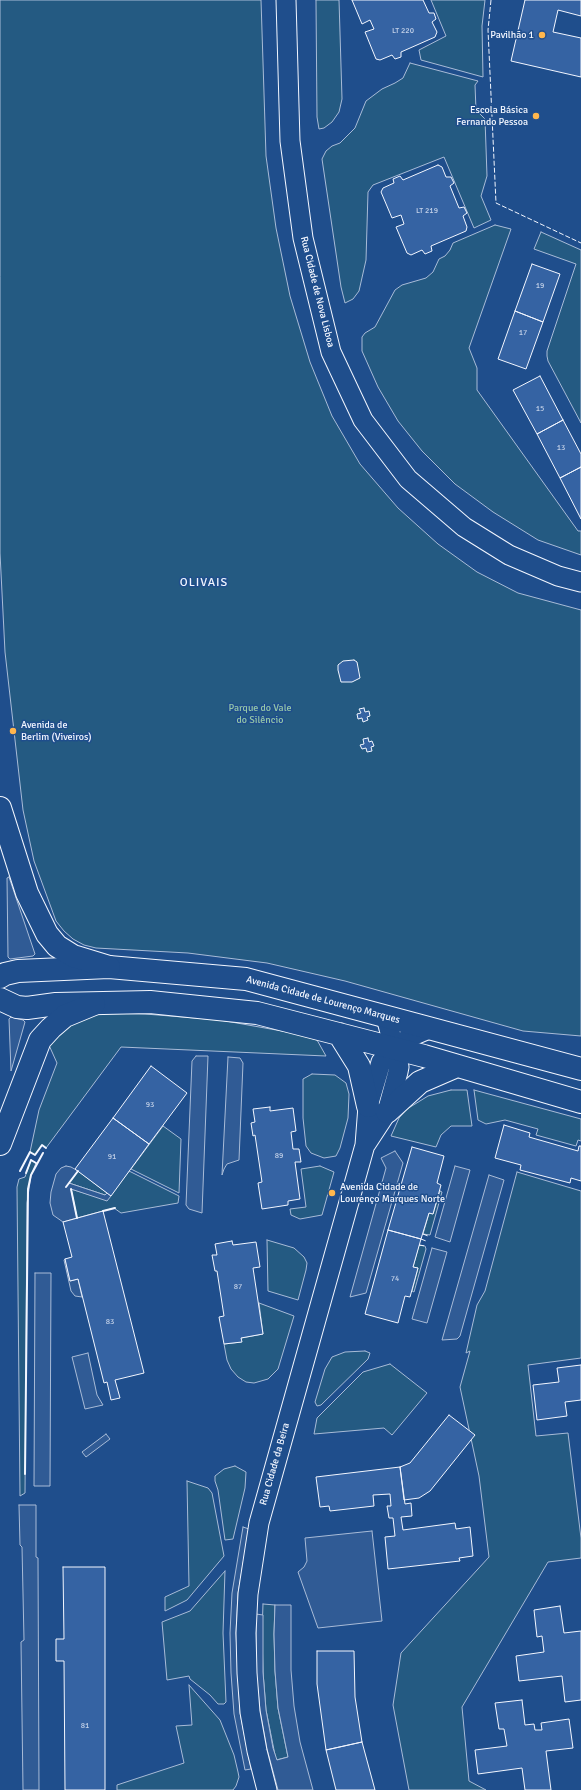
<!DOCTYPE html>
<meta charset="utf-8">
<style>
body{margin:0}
canvas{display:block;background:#1f4e8c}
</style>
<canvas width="581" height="1790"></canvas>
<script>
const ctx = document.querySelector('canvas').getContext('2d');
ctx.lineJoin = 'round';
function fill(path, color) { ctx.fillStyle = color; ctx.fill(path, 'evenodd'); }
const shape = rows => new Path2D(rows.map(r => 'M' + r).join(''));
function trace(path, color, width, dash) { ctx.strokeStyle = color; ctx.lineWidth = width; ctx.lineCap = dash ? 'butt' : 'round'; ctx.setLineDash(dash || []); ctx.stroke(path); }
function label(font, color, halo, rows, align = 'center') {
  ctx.font = font + ' Signika,sans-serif'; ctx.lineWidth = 3; ctx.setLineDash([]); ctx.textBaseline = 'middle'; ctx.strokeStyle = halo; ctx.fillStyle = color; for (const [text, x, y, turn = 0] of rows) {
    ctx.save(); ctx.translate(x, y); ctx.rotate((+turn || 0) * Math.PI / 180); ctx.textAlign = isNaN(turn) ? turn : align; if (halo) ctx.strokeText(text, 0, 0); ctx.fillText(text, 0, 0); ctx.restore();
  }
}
const green = shape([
 [0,0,261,0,266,156,276,228,290,296,310,362,332,416,360,464,398,508,438,544,477,572,518,593,581,610,581,1036,523,1031,345,981,267,963,188,953,96,948,84,945,73,939,64,931,56,921,34,861,23,810,5,652,0,553,0,0],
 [316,0,339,0,342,99,339,112,332,122,324,128,319,129,317,117,316,0],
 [431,0,485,0,482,26,483,77,421,60,419,50,446,36,431,0],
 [410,63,478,81,475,85,476,110,485,119,487,176,481,196,491,220,474,228,444,157,373,185,368,192,366,260,359,291,353,299,345,303,341,287,322,159,326,151,332,146,340,143,355,128,366,101,382,89,395,83,403,78,410,63],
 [495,225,511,229,469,348,477,368,477,390,578,531,581,531,581,555,538,540,493,512,455,484,422,451,398,421,378,387,362,351,362,337,365,333,375,327,395,290,402,285,426,278,433,272,439,259,445,256,450,250,453,243,495,225],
 [541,232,581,250,581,423,548,361,547,356,547,351,576,264,534,249,541,232],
 [106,1013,145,1014,220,1020,293,1033,317,1040,326,1056,121,1047,46,1148,42,1145,35,1155,30,1152,39,1110,57,1063,48,1043,61,1028,89,1016,106,1013],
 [312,1074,335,1075,346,1083,349,1094,348,1118,340,1148,336,1156,324,1158,311,1153,306,1146,303,1118,303,1079,312,1074],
 [451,1090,467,1090,472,1126,451,1126,441,1135,436,1147,391,1136,399,1118,407,1109,428,1096,451,1090],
 [474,1090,581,1119,581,1141,578,1140,576,1146,536,1135,538,1129,505,1120,486,1124,478,1120,474,1090],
 [163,1126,181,1139,179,1193,131,1169,163,1126],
 [31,1160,36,1163,31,1175,27,1203,25,1493,20,1496,17,1187,19,1179,25,1177,31,1160],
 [320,1166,334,1172,322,1215,300,1219,291,1215,290,1209,306,1207,301,1169,320,1166],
 [78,1171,107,1193,105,1195,69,1183,78,1171],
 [129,1171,179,1196,178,1203,121,1213,114,1208,77,1218,71,1189,107,1200,129,1171],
 [517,1172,581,1191,581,1358,528,1365,536,1436,568,1433,581,1538,581,1558,548,1562,462,1707,469,1781,486,1790,409,1790,393,1705,401,1653,489,1557,479,1476,460,1387,470,1351,466,1353,477,1305,485,1291,517,1172],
 [440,1191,442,1192,430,1235,423,1234,429,1213,433,1214,440,1191],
 [267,1240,294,1248,304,1257,307,1263,306,1270,298,1300,268,1291,267,1240],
 [419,1245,425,1246,426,1249,414,1292,412,1291,418,1268,413,1267,419,1245],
 [259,1303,294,1316,278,1369,268,1379,254,1383,246,1382,238,1377,231,1369,227,1360,224,1344,241,1342,241,1338,263,1334,259,1303],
 [365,1351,370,1353,368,1359,321,1405,317,1406,315,1402,325,1369,332,1357,345,1352,365,1351],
 [390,1364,427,1393,392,1435,384,1428,314,1434,317,1418,363,1372,390,1364],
 [235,1466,246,1472,245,1488,233,1539,225,1540,218,1490,215,1481,215,1476,224,1469,235,1466],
 [187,1481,208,1488,212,1493,224,1556,187,1600,165,1611,165,1597,189,1586,187,1481],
 [225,1571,223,1633,226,1702,224,1704,218,1704,210,1695,190,1679,189,1676,167,1680,162,1622,190,1611,225,1571],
 [263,1604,275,1605,274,1634,275,1671,278,1708,288,1757,276,1760,266,1710,263,1672,262,1634,263,1604],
 [189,1685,220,1720,234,1755,238,1772,239,1777,236,1786,233,1790,117,1790,117,1785,184,1763,176,1726,192,1725,189,1685]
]);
const parking = shape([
 [9,877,35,954,33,956,10,959,8,957,7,878,9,877],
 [11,1017,23,1020,25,1022,11,1071,9,1019,11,1017],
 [196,1056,208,1056,202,1213,189,1209,186,1205,192,1061,196,1056],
 [228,1057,240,1058,243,1063,239,1160,227,1164,224,1169,222,1175,228,1057],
 [395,1151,403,1163,366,1293,350,1297,386,1168,381,1158,395,1151],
 [66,1166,71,1167,78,1171,69,1183,105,1195,107,1193,111,1196,107,1201,71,1189,77,1218,63,1222,53,1215,50,1203,51,1192,56,1174,61,1168,66,1166],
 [455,1166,470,1170,450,1242,435,1237,455,1166],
 [489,1175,504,1180,460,1336,457,1339,442,1340,489,1175],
 [432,1248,447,1252,427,1323,412,1319,432,1248],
 [65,1259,70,1281,78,1279,82,1297,75,1296,71,1291,64,1260,65,1259],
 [35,1273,51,1273,50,1486,34,1486,35,1273],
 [88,1353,97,1395,103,1405,85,1409,72,1357,88,1353],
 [106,1434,110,1439,86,1457,82,1452,106,1434],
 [19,1505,36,1505,36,1557,38,1558,39,1790,23,1790,21,1642,24,1640,22,1547,20,1545,19,1505],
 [243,1527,249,1529,238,1593,236,1633,240,1713,251,1769,245,1770,234,1714,231,1673,230,1633,232,1593,243,1527],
 [372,1531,382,1621,318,1628,298,1572,304,1567,307,1561,305,1538,372,1531],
 [275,1605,291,1605,291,1670,294,1706,300,1742,313,1790,278,1790,267,1749,260,1710,256,1672,256,1614,263,1615,263,1672,266,1710,273,1748,277,1760,288,1757,278,1708,275,1671,274,1634,275,1605]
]);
const building = shape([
 [352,0,423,0,429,13,434,13,436,19,432,22,437,32,435,37,401,52,401,57,395,59,392,55,380,60,376,59,365,32,374,29,370,20,362,24,352,0],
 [525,0,581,0,581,16,558,10,553,32,581,38,581,77,511,61,525,0],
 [438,165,442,167,446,177,451,177,454,183,450,186,459,208,464,207,467,213,463,216,467,227,466,231,431,246,432,251,425,254,422,250,411,255,407,253,396,227,404,224,401,215,392,218,381,192,383,188,394,183,393,179,400,176,403,180,438,165],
 [532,264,560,274,543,322,515,311,532,264],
 [515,311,543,322,526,369,498,359,515,311],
 [540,376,563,420,537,434,513,390,540,376],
 [563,420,581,454,581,467,560,478,537,434,563,420],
 [581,467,581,519,560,478,581,467],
 [354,660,357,662,360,678,352,682,341,682,338,670,338,665,343,661,354,660],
 [364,708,365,712,369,711,370,716,367,717,368,720,363,722,362,718,358,719,357,714,361,713,359,709,364,708],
 [368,738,369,742,372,741,374,746,371,747,372,751,367,752,366,748,362,749,360,745,364,744,363,739,368,738],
 [151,1066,187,1093,149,1144,113,1118,151,1066],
 [270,1107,270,1111,293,1108,296,1131,291,1132,293,1149,299,1149,301,1162,295,1162,300,1199,288,1201,288,1205,262,1209,258,1183,262,1182,255,1135,253,1136,251,1123,255,1122,253,1109,270,1107],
 [113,1118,149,1144,111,1196,75,1169,113,1118],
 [504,1125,530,1133,529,1137,578,1151,579,1146,581,1146,581,1181,571,1178,570,1183,520,1170,521,1165,495,1158,504,1125],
 [412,1147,444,1156,437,1183,441,1185,433,1214,429,1213,421,1239,388,1230,412,1147],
 [103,1211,144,1373,115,1380,120,1398,111,1400,107,1382,104,1383,78,1279,70,1281,65,1259,72,1257,63,1222,103,1211],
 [388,1230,421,1239,413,1267,418,1268,410,1297,405,1296,398,1323,365,1314,388,1230],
 [232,1241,233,1245,256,1242,260,1267,253,1268,263,1334,241,1338,242,1342,224,1344,219,1317,224,1316,217,1271,215,1271,212,1255,217,1255,215,1244,232,1241],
 [581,1365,581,1400,565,1402,567,1416,537,1420,533,1385,559,1382,557,1368,581,1365],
 [449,1415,475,1435,430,1491,419,1498,404,1500,400,1467,410,1463,449,1415],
 [400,1467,405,1504,411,1503,412,1516,401,1517,403,1530,455,1523,456,1529,470,1527,473,1556,459,1558,460,1561,388,1569,385,1537,395,1536,393,1518,389,1518,387,1506,391,1506,390,1494,373,1495,374,1506,330,1511,329,1506,320,1507,316,1477,400,1467],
 [63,1567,105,1567,105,1790,65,1790,64,1661,56,1661,56,1639,64,1639,63,1567],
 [560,1606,564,1633,581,1631,581,1700,565,1702,562,1676,519,1681,516,1656,544,1652,542,1636,537,1637,534,1610,560,1606],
 [317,1651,354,1651,355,1697,362,1742,326,1750,317,1684,317,1651],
 [522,1700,525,1725,534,1724,535,1730,542,1730,541,1723,569,1719,573,1748,546,1751,551,1790,525,1790,522,1768,478,1774,475,1750,507,1746,504,1729,499,1729,495,1703,522,1700],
 [362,1742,375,1790,336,1790,326,1750,362,1742]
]);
const street = shape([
 [286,0,290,141,303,238,331,352,363,420,408,479,464,527,509,555,558,576,581,582],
 [366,1144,387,1112,398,1072,399,1067,386,1017],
 [267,1790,257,1751,250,1712,247,1673,246,1633,248,1594,259,1523,365,1145,368,1106,381,1062,394,1048,410,1037,431,1028]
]);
const secondary = shape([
 [0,977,5,974,18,971,109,967,246,979,581,1069],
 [0,999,17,1007,27,1008,56,1004,150,1002,257,1013,424,1056,581,1102],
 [339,1034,359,1066,368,1106],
 [387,1112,420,1082,457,1066]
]);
const primary = shape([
 [0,808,27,893,47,934,57,946,73,956,109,967],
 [0,1144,40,1040,51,1028,65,1016,94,1004]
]);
const fence = shape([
 [491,0,488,30,496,203,581,243],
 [423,1234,428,1236],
 [421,1239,426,1241],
 [419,1245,425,1246]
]);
const wall = shape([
 [20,1171,30,1152,35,1155,42,1145,46,1148],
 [26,1173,31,1160,36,1163],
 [66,1187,78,1171],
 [71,1189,77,1218],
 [103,1211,115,1208],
 [25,1474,28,1189,31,1175,43,1153]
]);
const markers = [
 [542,35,4,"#ffb74d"],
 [536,116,4,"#ffb74d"],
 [13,731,4,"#ffb74d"],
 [332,1193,4,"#ffb74d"]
];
const numberNames = [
 ["LT 220",403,31],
 ["LT 219",427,211],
 ["19",540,286],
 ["17",523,333],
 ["15",540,409],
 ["13",561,448],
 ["93",150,1105],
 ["89",279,1156],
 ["91",112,1157],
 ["74",395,1279],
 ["87",238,1287],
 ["83",110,1322],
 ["81",85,1726]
];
const poiNames = [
 ["Pavilhão 1",534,35],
 ["Escola Básica",528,110],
 ["Fernando Pessoa",528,122],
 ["Avenida de",21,725,"left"],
 ["Berlim (Viveiros)",21,737,"left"],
 ["Avenida Cidade de",340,1187,"left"],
 ["Lourenço Marques Norte",340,1199,"left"]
];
const streetNames = [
 ["Rua Cidade de Nova Lisboa",317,292,76],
 ["Avenida Cidade de Lourenço Marques",323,1000,15],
 ["Rua Cidade da Beira",275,1464,-74]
];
const parkNames = [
 ["Parque do Vale",260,708],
 ["do Silêncio",260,720]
];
const quarterNames = [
 ["OLIVAIS",204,583]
];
fill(green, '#245a82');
trace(green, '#a8bbd7', 1);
fill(parking, '#305b95');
trace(parking, '#a8bbd7', 1);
fill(building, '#3563a3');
trace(building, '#f2f6ff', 1);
trace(street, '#f2f6ff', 21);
trace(secondary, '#f2f6ff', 24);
trace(primary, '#f2f6ff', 24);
trace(street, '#1f4e8c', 19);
trace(secondary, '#1f4e8c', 22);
trace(primary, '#1f4e8c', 22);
trace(fence, '#f2f6ff', 1, [5, 2]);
trace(wall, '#f2f6ff', 2);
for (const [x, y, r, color] of markers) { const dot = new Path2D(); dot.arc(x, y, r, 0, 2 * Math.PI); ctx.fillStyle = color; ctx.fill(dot); trace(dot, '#1f4e8c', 1.5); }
label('8px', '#c3d1e8', null, numberNames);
label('10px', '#f2f6ff', '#1f4e8c', poiNames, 'right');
label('10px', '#f2f6ff', '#1f4e8c', streetNames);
label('10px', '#97c8a6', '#1f4e8c', parkNames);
ctx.letterSpacing = '1px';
label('12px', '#f2f6ff', '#1f4e8c', quarterNames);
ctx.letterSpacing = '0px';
</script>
